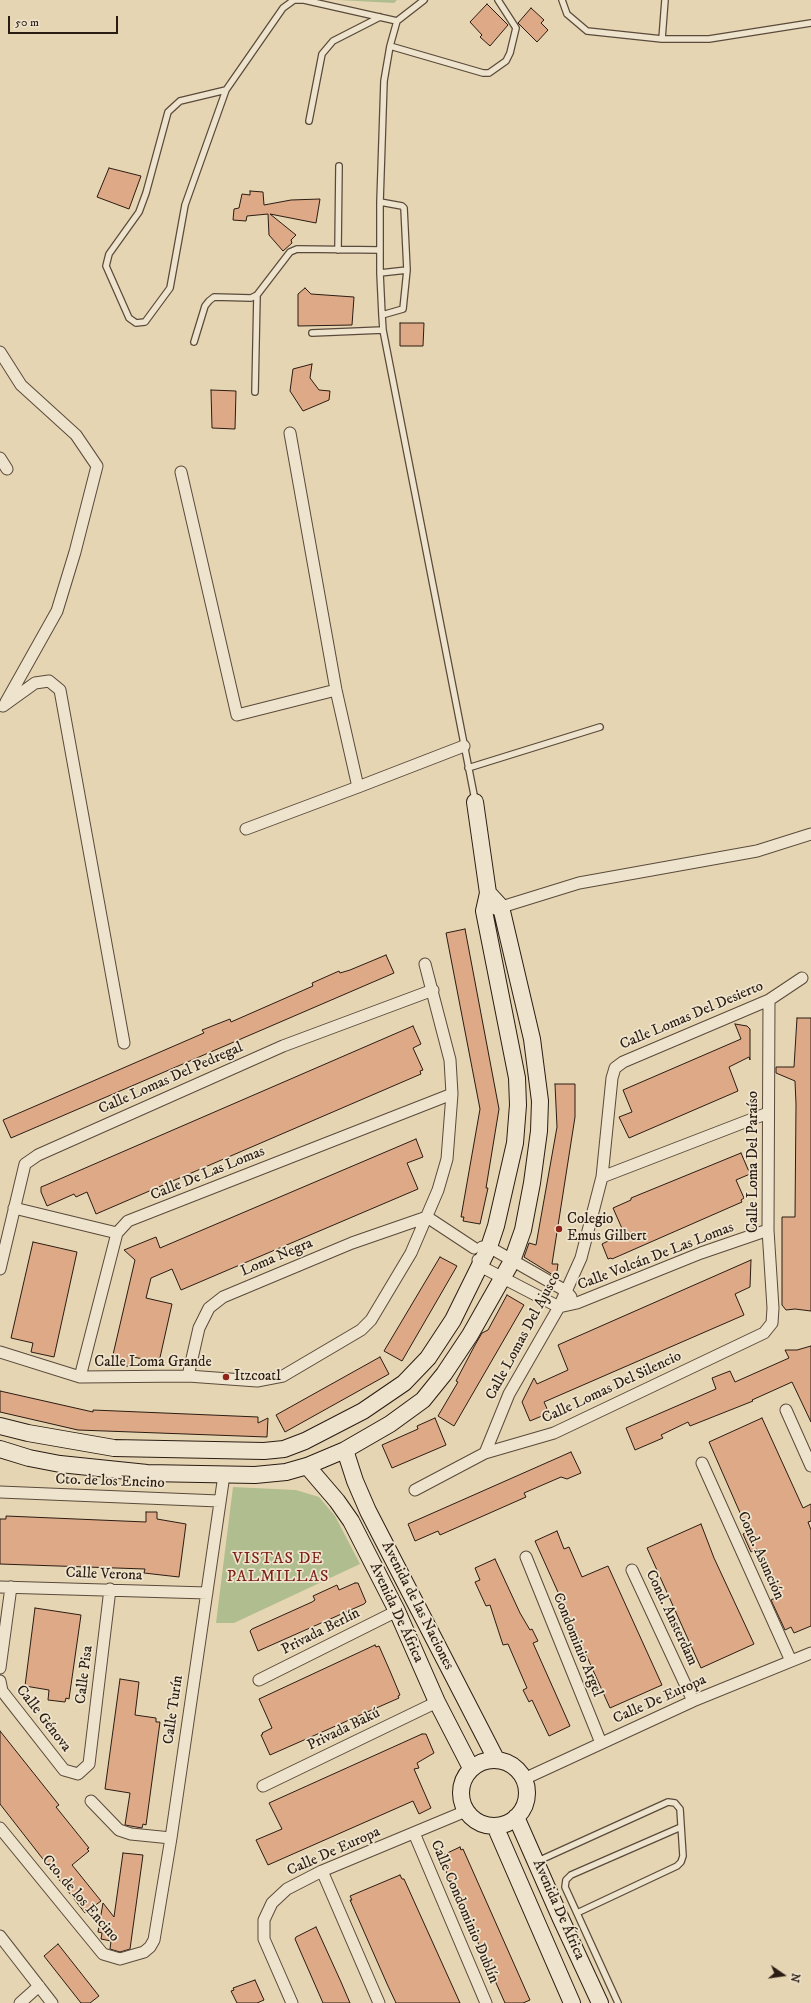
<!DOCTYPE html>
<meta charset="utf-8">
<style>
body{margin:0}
#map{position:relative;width:811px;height:2003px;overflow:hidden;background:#e5d5b2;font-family:"IM FELL DW Pica",serif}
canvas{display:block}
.north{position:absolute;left:763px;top:1955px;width:40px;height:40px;-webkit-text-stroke:3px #eee4cd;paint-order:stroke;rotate:103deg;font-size:11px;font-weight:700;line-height:16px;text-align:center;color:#2b1c13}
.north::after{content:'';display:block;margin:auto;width:14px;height:18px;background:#2b1c13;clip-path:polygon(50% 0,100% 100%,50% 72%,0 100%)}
.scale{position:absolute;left:8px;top:16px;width:110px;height:18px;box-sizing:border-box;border:2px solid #2b1c13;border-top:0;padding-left:5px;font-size:12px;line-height:14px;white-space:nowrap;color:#2b1c13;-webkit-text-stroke:3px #eee4cd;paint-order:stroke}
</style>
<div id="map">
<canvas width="811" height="2003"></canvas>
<div class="north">N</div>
<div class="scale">50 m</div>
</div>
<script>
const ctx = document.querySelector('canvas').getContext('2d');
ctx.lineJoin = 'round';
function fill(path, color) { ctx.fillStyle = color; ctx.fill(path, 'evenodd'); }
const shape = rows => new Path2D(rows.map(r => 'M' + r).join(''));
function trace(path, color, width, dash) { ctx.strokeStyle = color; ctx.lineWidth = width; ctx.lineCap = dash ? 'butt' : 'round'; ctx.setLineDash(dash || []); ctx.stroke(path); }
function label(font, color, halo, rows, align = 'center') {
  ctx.font = font + ' "IM FELL DW Pica",serif'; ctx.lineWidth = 3.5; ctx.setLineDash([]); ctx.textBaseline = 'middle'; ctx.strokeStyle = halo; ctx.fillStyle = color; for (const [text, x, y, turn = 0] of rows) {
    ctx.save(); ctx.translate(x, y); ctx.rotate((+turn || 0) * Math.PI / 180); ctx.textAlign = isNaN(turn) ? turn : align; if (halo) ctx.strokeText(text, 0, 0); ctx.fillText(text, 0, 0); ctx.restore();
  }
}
const green = shape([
 [338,0,397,0,394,3],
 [233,1487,296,1490,319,1497,335,1516,360,1564,234,1623,216,1623]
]);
const building = shape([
 [487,4,508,25,490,46,480,37,482,35,470,22,487,4],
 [531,8,544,20,541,23,548,30,537,42,518,23,531,8],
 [109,168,141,176,129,209,97,197,109,168],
 [250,191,263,192,264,205,291,200,320,199,316,223,270,214,296,235,291,240,292,243,283,251,269,235,268,214,247,216,246,221,233,220,234,209,239,208,242,194,250,195,250,191],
 [305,288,311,294,354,297,352,325,298,326,298,294,305,288],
 [400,323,424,323,423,346,400,346,400,323],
 [312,364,310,378,319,390,330,391,329,400,303,411,290,391,293,369,312,364],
 [211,390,236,391,235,429,212,428,211,390],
 [465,929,499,1109,486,1188,488,1188,480,1224,463,1221,464,1217,461,1217,480,1109,446,933,465,929],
 [386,955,394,973,11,1138,3,1120,204,1033,202,1030,230,1019,231,1022,313,986,312,983,339,971,340,973,350,970,386,955],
 [797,1018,811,1018,811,1311,795,1309,786,1310,782,1305,782,1217,795,1217,796,1104,795,1081,776,1073,776,1067,794,1067,797,1018],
 [735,1024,747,1026,750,1029,750,1060,749,1057,729,1067,738,1091,629,1138,619,1117,632,1112,623,1090,741,1039,735,1024],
 [413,1026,421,1044,413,1048,423,1070,420,1071,421,1074,96,1214,87,1192,76,1197,74,1194,47,1206,41,1192,41,1187,46,1185,413,1026],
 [555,1084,575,1084,575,1117,552,1264,558,1264,557,1271,553,1275,524,1257,529,1243,536,1245,557,1127,555,1084],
 [416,1139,423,1157,407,1163,418,1189,181,1290,172,1269,151,1278,146,1298,172,1304,159,1362,133,1357,131,1367,114,1363,115,1359,112,1359,135,1260,124,1250,156,1237,160,1248,416,1139],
 [741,1153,750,1174,736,1180,744,1198,741,1200,742,1202,612,1259,611,1258,608,1259,602,1244,624,1233,613,1208,631,1200,631,1198,741,1153],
 [33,1242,77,1252,54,1357,31,1352,33,1343,11,1338,33,1242],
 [440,1257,457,1266,402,1361,384,1351,440,1257],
 [751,1260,750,1287,735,1294,744,1315,544,1402,549,1413,530,1421,522,1402,534,1378,537,1384,568,1370,558,1345,751,1260],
 [507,1295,524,1305,454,1426,438,1416,458,1382,456,1381,475,1345,482,1333,488,1330,507,1295],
 [811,1346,811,1422,792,1382,752,1400,753,1401,690,1426,688,1422,661,1435,663,1438,635,1450,626,1428,716,1389,712,1378,730,1371,735,1382,789,1358,785,1350,797,1350,811,1346],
 [380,1357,389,1374,285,1432,276,1415,380,1357],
 [0,1391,93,1412,93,1410,258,1417,258,1423,268,1418,267,1437,78,1430,0,1412,0,1391],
 [435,1418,446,1445,392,1468,382,1445,418,1429,417,1426,435,1418],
 [762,1418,803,1508,811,1504,811,1521,808,1522,811,1530,811,1626,794,1633,791,1627,785,1630,771,1600,779,1596,757,1549,751,1552,743,1534,748,1531,709,1442,762,1418],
 [571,1452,581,1473,567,1479,561,1477,524,1493,526,1497,440,1535,438,1531,415,1541,408,1524,571,1452],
 [146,1512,157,1512,157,1519,186,1524,179,1577,144,1573,145,1569,0,1564,0,1519,6,1519,6,1516,146,1522,146,1512],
 [701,1524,714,1558,754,1644,701,1668,647,1548,701,1524],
 [557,1531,564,1549,569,1547,582,1577,608,1566,662,1685,610,1708,535,1541,557,1531],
 [495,1559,520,1613,530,1630,532,1629,538,1641,533,1643,570,1726,549,1736,532,1700,529,1702,523,1690,527,1688,508,1644,503,1645,490,1605,486,1606,475,1582,480,1580,475,1568,495,1559],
 [355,1583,358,1583,366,1602,364,1604,258,1651,250,1631,252,1629,312,1602,315,1600,313,1596,337,1585,339,1590,355,1583],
 [35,1608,81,1615,69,1699,66,1698,65,1702,48,1700,49,1690,25,1686,35,1608],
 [375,1645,376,1647,379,1646,390,1671,400,1695,398,1696,399,1698,270,1755,261,1735,263,1734,262,1733,272,1728,259,1699,375,1645],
 [120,1679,139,1682,135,1715,156,1718,156,1722,160,1722,146,1825,143,1824,142,1828,125,1825,130,1793,105,1789,120,1679],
 [0,1731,59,1805,56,1807,89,1848,87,1849,89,1851,72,1865,101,1901,85,1913,0,1804,0,1731],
 [422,1734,426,1734,434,1753,417,1763,419,1768,414,1769,431,1808,419,1814,413,1801,268,1865,256,1840,282,1829,269,1803,422,1734],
 [460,1847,461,1850,463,1849,530,2000,523,2003,505,2003,441,1860,441,1856,460,1847],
 [123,1853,143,1855,130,1949,120,1952,110,1949,111,1941,101,1939,102,1933,98,1932,103,1903,114,1917,123,1853],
 [400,1875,402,1879,404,1879,460,2003,396,2003,388,1986,350,1900,352,1900,350,1896,400,1875],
 [316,1927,341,1982,350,2003,323,2003,295,1939,296,1937,316,1927],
 [58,1944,99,1996,90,2003,81,2003,44,1956,58,1944],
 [255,1980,264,2000,257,2003,237,2003,231,1991,234,1990,233,1988,255,1980]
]);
const lane = shape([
 [424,0,397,21,390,46,384,81,380,202,380,273,382,315,383,330,475,800],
 [562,0,567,14,587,31,662,39],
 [665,0,662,39,709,39,811,23],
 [390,46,483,73,489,73,506,61,510,53,516,28,498,0],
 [226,90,185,205,170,288,145,322,136,323,129,318,106,266,109,254,139,212,146,193,168,112,180,101,226,90,283,8,294,0,304,0,397,21],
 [309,121,322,54,333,41,380,17],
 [380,202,402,206,404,208,407,270],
 [338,250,339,166],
 [380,273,407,270,403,309,382,315],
 [312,333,383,330],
 [194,342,205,306,209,301,214,297,251,298,257,295,290,252,297,249,380,250],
 [255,392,257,295],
 [468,768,600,727],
 [538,1861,668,1802,675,1803,680,1809,683,1856,681,1862,677,1866,577,1913],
 [618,2003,565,1887,566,1880,571,1875,681,1827]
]);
const street = shape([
 [0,352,21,385,76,435,97,466,75,552,57,611,6,702],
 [290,433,336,690,358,787,464,746],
 [0,458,7,469],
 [181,472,237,715,336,690],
 [3,706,35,683,49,681,60,690,124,1043],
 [246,829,358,787],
 [495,909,579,883,757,851,811,834],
 [602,1177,768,1113],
 [14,1208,117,1233],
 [482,1247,489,1247,566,1291,571,1297],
 [478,1260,480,1266,559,1307,577,1303,701,1253,768,1230],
 [0,1269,25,1164,38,1155,283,1046,433,990],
 [0,1352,80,1377,188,1376,257,1381,283,1376,361,1330,371,1320,411,1253,438,1190,447,1159,452,1094,450,1060,425,964],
 [188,1376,199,1328,209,1308,223,1297,352,1243,427,1217,474,1248],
 [80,1377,117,1233,128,1221,452,1094],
 [786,1410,811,1466],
 [485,1453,509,1394,559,1307,581,1258,602,1177,612,1078,615,1068,623,1062,769,1000,802,978],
 [702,1463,791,1661],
 [415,1490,485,1453,554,1433,764,1333,772,1323,773,1308,768,1230,769,1000],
 [0,1492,219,1501],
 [526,1557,601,1743],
 [632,1570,693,1701],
 [0,1587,207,1593],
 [0,1668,11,1587],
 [259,1680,397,1611],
 [0,1681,2,1691,64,1770,78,1774,89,1764,110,1589],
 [524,1779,693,1701,811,1653],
 [263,1786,437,1702],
 [91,1801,119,1830,131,1834,171,1838],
 [0,1828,103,1954,120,1959,144,1952,150,1947,154,1940,171,1838,224,1475],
 [414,1833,486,2003],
 [322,1871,379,2003],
 [0,1936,52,2003],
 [20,2003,39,1986],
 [292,2003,264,1939,264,1920,272,1903,287,1889,322,1871,466,1811]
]);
const secondary = shape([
 [0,1426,28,1433,114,1448,264,1451,284,1449,305,1441,363,1411,404,1383,428,1358,453,1320,489,1247,496,1226,515,1143,518,1105,517,1078,484,911,488,893,475,802],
 [0,1449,29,1458,60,1464,147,1473,255,1475,286,1472,307,1466,345,1450,390,1424,423,1400,444,1374,470,1335,512,1261,523,1230,532,1183,539,1131,540,1101,532,1039,501,907,488,893],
 [345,1450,355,1481,368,1511,496,1759],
 [307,1466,337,1501,351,1521,397,1611,437,1702,471,1768],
 '461 1793a33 33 0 1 1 66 0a33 33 0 1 1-66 0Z',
 [516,1817,561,1919,600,2003],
 [495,1826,572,2003]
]);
const markers = [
 [559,1229,4,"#8f2418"],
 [226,1377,4,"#8f2418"]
];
const streetNames = [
 ["Calle Lomas Del Desierto",692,1016,-23],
 ["Calle Lomas Del Pedregal",171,1079,-24],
 ["Calle Loma Del Paraíso",754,1162,-90],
 ["Calle De Las Lomas",208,1174,-22],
 ["Calle Volcán De Las Lomas",656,1257,-21],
 ["Loma Negra",277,1258,-23],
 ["Calle Lomas Del Ajusco",524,1336,-62],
 ["Calle Loma Grande",153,1363],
 ["Calle Lomas Del Silencio",612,1388,-25],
 ["Cto. de los Encino",110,1482,2],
 ["Cond. Asunción",760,1556,66],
 ["Calle Verona",104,1575,2],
 ["Avenida de las Naciones",417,1606,63],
 ["Avenida De África",396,1613,65],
 ["Cond. Ansterdam",671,1618,65],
 ["Privada Berlín",321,1632,-27],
 ["Condominio Argel",577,1645,68],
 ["Calle Pisa",85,1675,-83],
 ["Calle De Europa",660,1700,-24],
 ["Calle Turín",174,1710,-82],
 ["Calle Génova",43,1719,52],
 ["Privada Bakú",344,1730,-26],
 ["Calle De Europa",334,1852,-24],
 ["Cto. de los Encino",80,1899,49],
 ["Avenida De África",558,1910,66],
 ["Calle Condominio Dublín",464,1912,67]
];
const poiNames = [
 ["Colegio",567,1220],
 ["Emus Gilbert",567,1237],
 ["Itzcoatl",234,1377]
];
const neighbourhoodNames = [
 ["VISTAS DE",278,1560],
 ["PALMILLAS",278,1578]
];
fill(green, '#b0be8f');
fill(building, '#dea987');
trace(building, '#2b1c13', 1);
trace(lane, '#5a4a3b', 8);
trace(street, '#5a4a3b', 13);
trace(secondary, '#2b1c13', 18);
trace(lane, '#eee4cd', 5.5);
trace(street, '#eee4cd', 11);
trace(secondary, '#eee4cd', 16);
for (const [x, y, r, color] of markers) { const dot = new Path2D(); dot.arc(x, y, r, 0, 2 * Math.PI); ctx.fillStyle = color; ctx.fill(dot); trace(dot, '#eee4cd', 1.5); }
label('15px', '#2b1c13', '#eee4cd', streetNames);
label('15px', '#2b1c13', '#eee4cd', poiNames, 'left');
ctx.letterSpacing = '1px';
label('16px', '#7a1f14', '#eee4cd', neighbourhoodNames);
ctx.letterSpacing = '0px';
</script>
